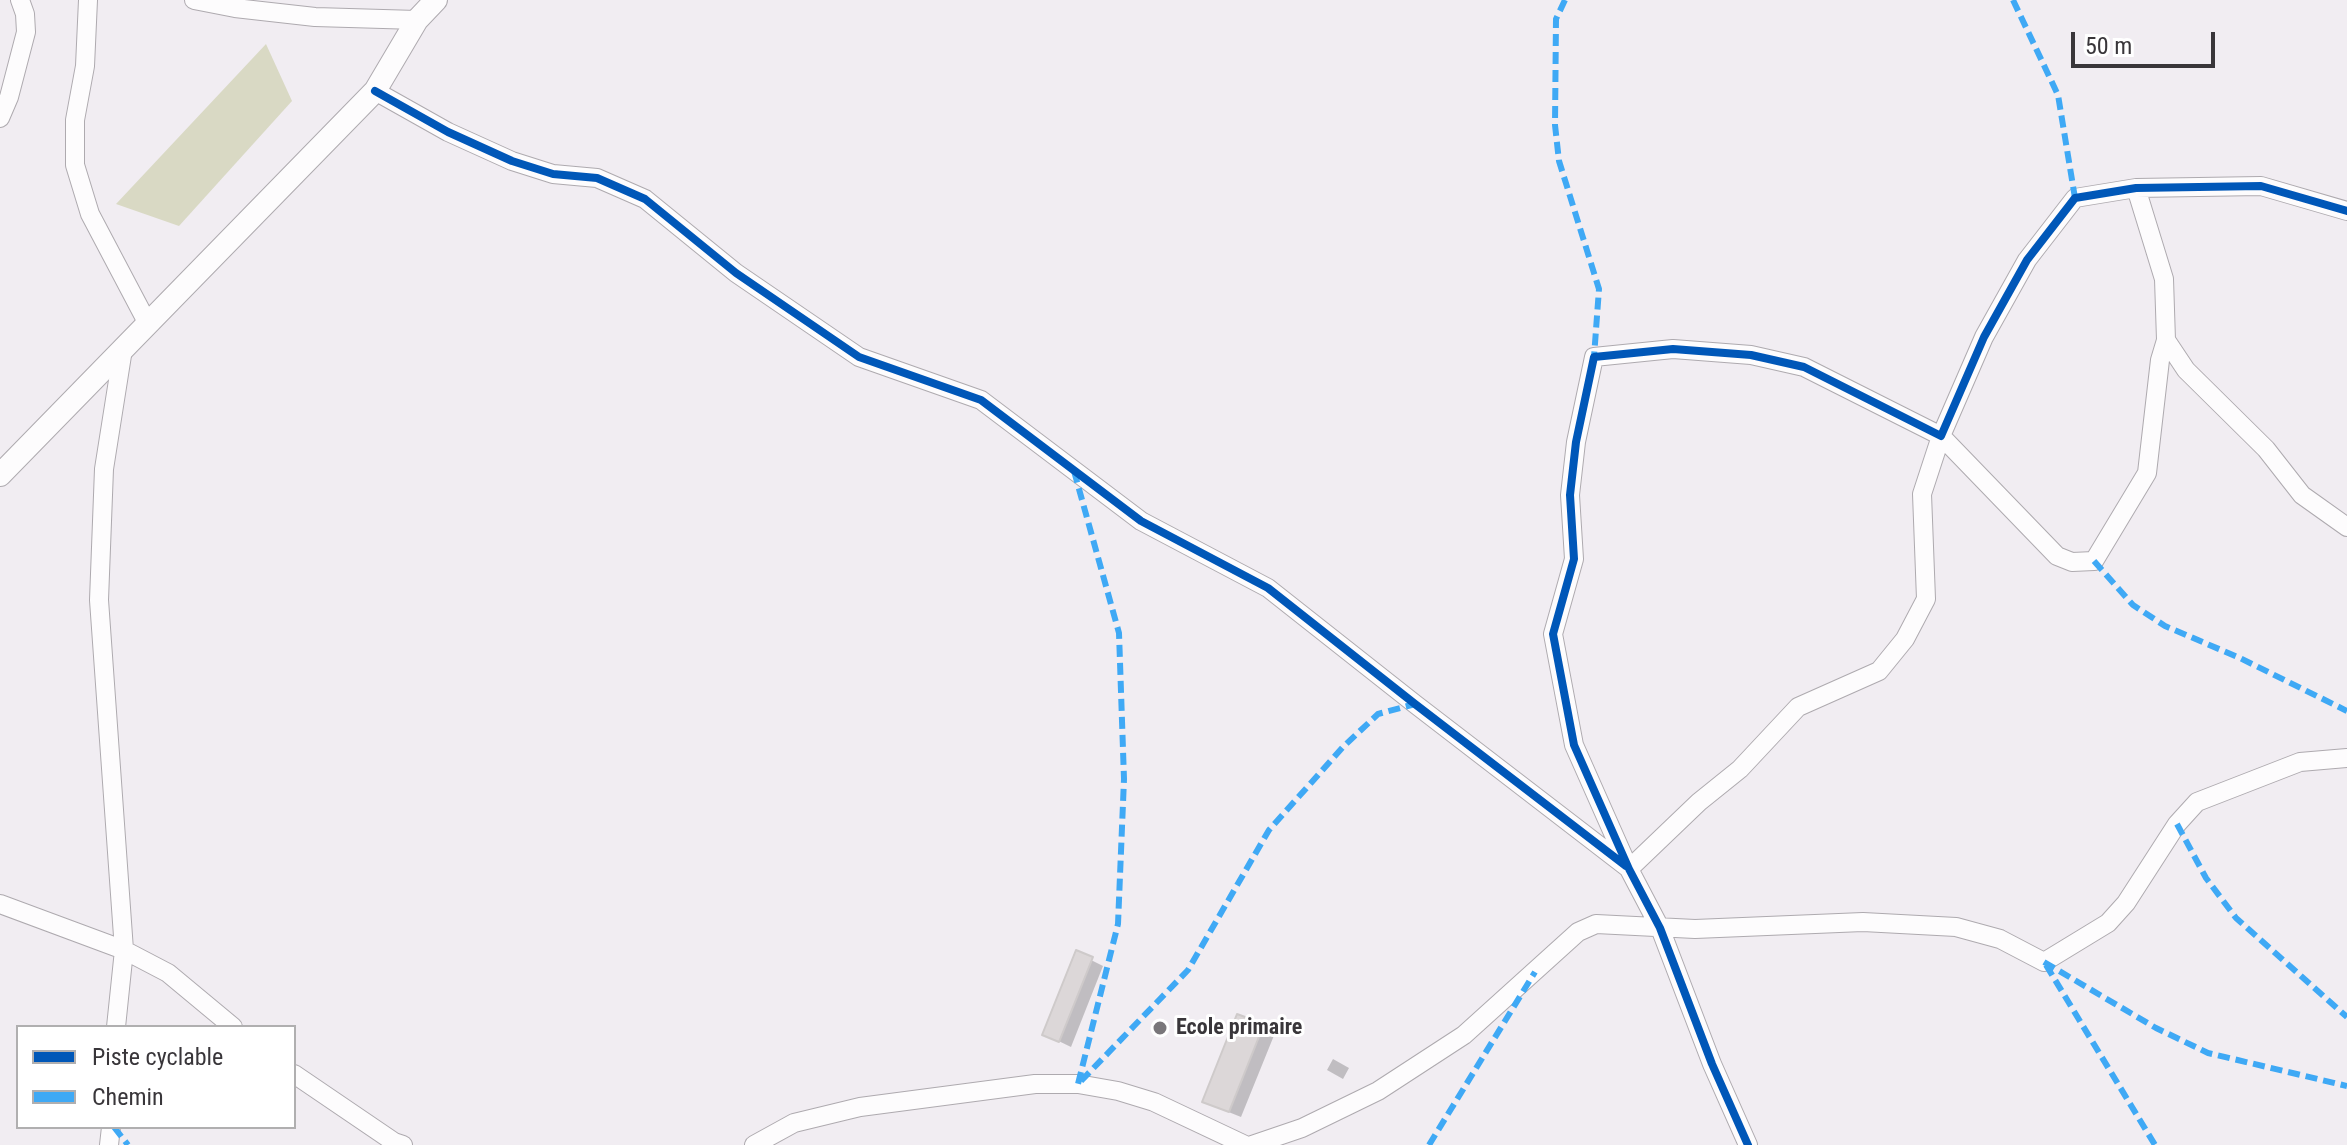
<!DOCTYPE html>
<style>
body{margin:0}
#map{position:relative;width:2347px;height:1145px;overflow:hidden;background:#f1edf2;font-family:"Roboto Condensed",sans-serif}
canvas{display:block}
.legend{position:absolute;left:16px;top:1025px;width:280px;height:104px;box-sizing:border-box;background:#fff;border:2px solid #b0afb0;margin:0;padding:10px 14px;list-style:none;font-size:24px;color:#39363a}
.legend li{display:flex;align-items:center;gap:16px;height:40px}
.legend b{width:40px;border:2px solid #b0afb0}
.scale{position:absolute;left:2071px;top:32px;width:144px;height:36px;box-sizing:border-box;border:4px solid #39363a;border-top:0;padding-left:10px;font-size:24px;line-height:28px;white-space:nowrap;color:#39363a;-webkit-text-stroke:6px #fff;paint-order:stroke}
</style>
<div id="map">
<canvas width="2347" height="1145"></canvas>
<ul class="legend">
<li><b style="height:10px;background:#0057b8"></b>Piste cyclable</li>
<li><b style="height:10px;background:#3fa9f5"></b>Chemin</li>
</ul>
<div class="scale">50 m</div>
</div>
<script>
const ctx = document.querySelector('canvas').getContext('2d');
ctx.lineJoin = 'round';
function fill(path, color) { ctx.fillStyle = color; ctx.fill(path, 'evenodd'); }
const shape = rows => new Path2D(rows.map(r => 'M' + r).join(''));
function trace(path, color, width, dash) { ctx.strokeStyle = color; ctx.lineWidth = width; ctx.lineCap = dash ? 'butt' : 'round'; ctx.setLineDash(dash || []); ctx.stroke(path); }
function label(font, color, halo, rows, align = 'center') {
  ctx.font = font + ' "Roboto Condensed",sans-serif'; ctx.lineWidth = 6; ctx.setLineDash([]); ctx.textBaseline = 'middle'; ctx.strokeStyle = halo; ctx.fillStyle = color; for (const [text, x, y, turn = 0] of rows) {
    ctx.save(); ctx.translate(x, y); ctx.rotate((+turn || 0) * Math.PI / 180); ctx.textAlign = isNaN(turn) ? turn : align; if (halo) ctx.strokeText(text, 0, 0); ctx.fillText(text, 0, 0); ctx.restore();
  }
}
const green = shape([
 [266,44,292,101,179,226,116,204]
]);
const shadow = shape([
 [1077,953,1103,966,1071,1047,1044,1034],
 [1238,1016,1275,1033,1241,1117,1216,1107],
 [1333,1059,1349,1068,1343,1079,1327,1070]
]);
const building = shape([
 [1076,950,1093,957,1059,1042,1042,1035,1076,950],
 [1237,1014,1264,1024,1229,1112,1202,1102,1237,1014]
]);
const minor = shape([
 [88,0,85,66,75,120,75,165,90,214,148,324],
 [194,0,235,8,315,17,417,20],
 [375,91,448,132,512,161,553,174,597,178,645,199,736,273,859,357,981,400,1141,521,1268,588,1415,704,1627,867],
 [0,118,9,97,26,32,25,14,20,0],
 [2136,188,2164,279,2166,340,2186,370,2266,449,2302,495,2347,527],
 [1629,869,1699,802,1740,769,1798,707,1879,671,1905,639,1926,599,1922,494,1941,436,2057,556,2072,562,2094,561,2147,473,2160,360,2166,340],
 [0,904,124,950,168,973,233,1027],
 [116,1027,124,950,99,600,104,469,123,349],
 [294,1074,394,1142,403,1145],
 [109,1145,111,1127],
 [754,1145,794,1123,860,1107,1035,1084,1078,1084,1118,1091,1154,1102,1245,1145],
 [1252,1145,1302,1128,1378,1091,1464,1035,1578,932,1596,924,1695,929,1863,922,1956,927,2000,939,2044,962,2108,923,2126,903,2177,824,2197,802,2300,762,2347,758],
 [1748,1145,1712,1064,1660,928,1629,869,1574,745,1553,634,1574,559,1570,495,1576,442,1594,357,1673,349,1751,355,1804,367,1941,436,1984,337,2027,260,2075,198,2136,188,2261,186,2347,211]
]);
const tertiary = shape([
 [0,475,375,91,417,20,436,0]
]);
const quiet = shape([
 [1565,0,1556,19,1555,125,1559,161,1599,289,1594,357],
 [2013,0,2058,95,2075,198],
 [1074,471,1119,633,1124,779,1118,924,1078,1084],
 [2094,561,2133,605,2165,626,2240,658,2347,711],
 [2177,824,2206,878,2236,918,2347,1017],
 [2044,962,2156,1028,2208,1053,2347,1086],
 [2046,965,2155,1145],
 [1081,1081,1188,970,1269,830,1343,747,1378,714,1415,704],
 [114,1127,128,1145],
 [1429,1145,1535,972]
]);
const cycleway = shape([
 [375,91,448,132,512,161,553,174,597,178,645,199,736,273,859,357,981,400,1141,521,1268,588,1415,704,1626,866],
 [1748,1145,1712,1064,1660,928,1629,869,1574,745,1553,634,1574,559,1570,495,1576,442,1594,357,1673,349,1751,355,1804,367,1941,436,1984,337,2027,260,2075,198,2136,188,2261,186,2347,211]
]);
const markers = [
 [1160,1028,8,"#79767a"]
];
const poiNames = [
 ["Ecole primaire",1176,1028]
];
fill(green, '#d9d9c4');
fill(shadow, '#0003');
fill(building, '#dcd7d8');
trace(building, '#cecaca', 2);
trace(minor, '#aeaaaf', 20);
trace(tertiary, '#aeaaaf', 24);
trace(minor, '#fdfcfd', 18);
trace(tertiary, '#fdfcfd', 22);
trace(quiet, '#3fa9f5', 6, [12, 6]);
trace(cycleway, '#0057b8', 8);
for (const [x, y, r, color] of markers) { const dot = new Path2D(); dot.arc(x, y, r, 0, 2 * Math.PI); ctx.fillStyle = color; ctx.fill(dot); trace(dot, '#fff', 3); }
label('bold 22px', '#39363a', '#fff', poiNames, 'left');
</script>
